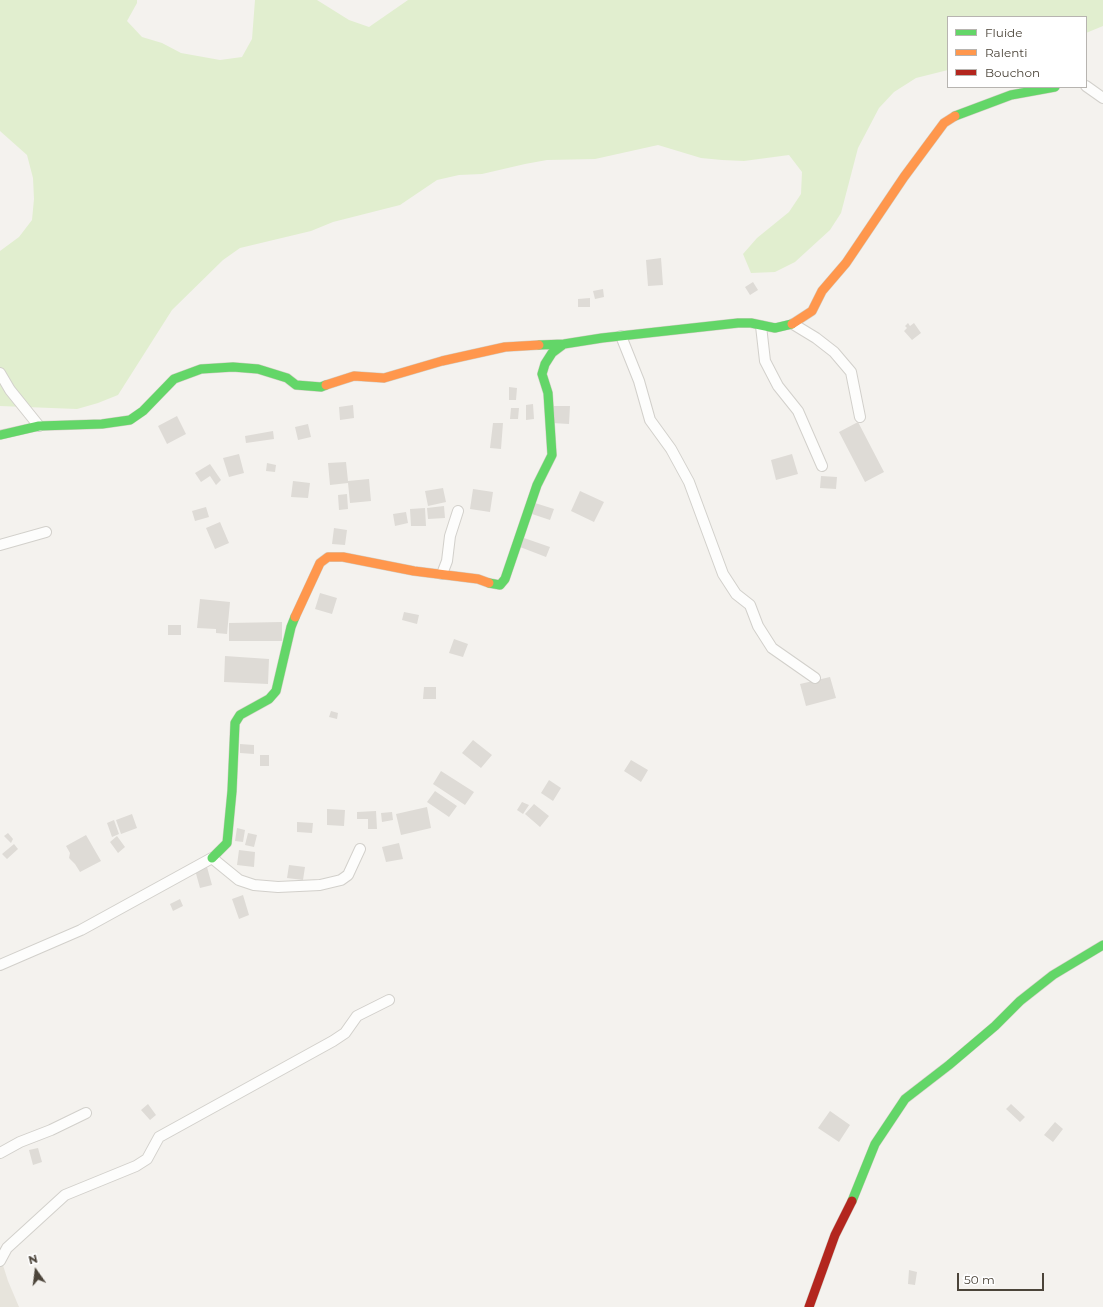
<!DOCTYPE html>
<style>
body{margin:0}
#map{position:relative;width:1103px;height:1307px;overflow:hidden;background:#f4f2ee;font-family:Montserrat,sans-serif}
canvas{display:block}
.legend{position:absolute;left:947px;top:16px;width:140px;height:72px;box-sizing:border-box;background:#fff;border:1px solid #b7b4b0;margin:0;padding:5px 7px;list-style:none;font-size:12px;color:#4b4439}
.legend li{display:flex;align-items:center;gap:8px;height:20px}
.legend b{width:20px;border:1px solid #b7b4b0}
.north{position:absolute;left:16px;top:1251px;width:40px;height:40px;-webkit-text-stroke:3px #fff;paint-order:stroke;rotate:346deg;font-size:11px;font-weight:700;line-height:16px;text-align:center;color:#4b4439}
.north::after{content:'';display:block;margin:auto;width:14px;height:18px;background:#4b4439;clip-path:polygon(50% 0,100% 100%,50% 72%,0 100%)}
.scale{position:absolute;left:957px;top:1273px;width:87px;height:18px;box-sizing:border-box;border:2px solid #4b4439;border-top:0;padding-left:5px;font-size:12px;line-height:14px;white-space:nowrap;color:#4b4439;-webkit-text-stroke:3px #fff;paint-order:stroke}
</style>
<div id="map">
<canvas width="1103" height="1307"></canvas>
<ul class="legend">
<li><b style="height:5px;background:#63d668"></b>Fluide</li>
<li><b style="height:5px;background:#ff974d"></b>Ralenti</li>
<li><b style="height:5px;background:#b3261e"></b>Bouchon</li>
</ul>
<div class="north">N</div>
<div class="scale">50 m</div>
</div>
<script>
const ctx = document.querySelector('canvas').getContext('2d');
ctx.lineJoin = 'round';
function fill(path, color) { ctx.fillStyle = color; ctx.fill(path, 'evenodd'); }
const shape = rows => new Path2D(rows.map(r => 'M' + r).join(''));
function trace(path, color, width, dash) { ctx.strokeStyle = color; ctx.lineWidth = width; ctx.lineCap = dash ? 'butt' : 'round'; ctx.setLineDash(dash || []); ctx.stroke(path); }
const residential = shape([
 [0,1256,8,1281,19,1307,0,1307]
]);
const green = shape([
 [0,0,137,0,137,3,127,21,142,37,162,43,181,53,220,60,242,57,252,39,255,0,317,0,349,20,369,27,408,0,1103,0,1103,26,1086,33,1086,17,948,17,948,70,916,78,894,92,879,108,858,148,841,213,830,230,795,262,775,272,751,273,743,254,757,238,789,212,801,194,802,172,789,155,744,161,722,160,701,158,658,145,595,159,547,160,525,164,482,174,459,175,437,180,400,205,333,222,311,231,240,248,223,260,172,310,118,395,98,403,77,409,0,406,0,251,19,237,32,220,34,199,33,178,27,155,0,131]
]);
const building = shape([
 [661,258,663,285,648,286,646,260],
 [753,282,758,290,750,295,745,287],
 [603,289,604,297,595,299,593,291],
 [590,298,590,307,578,307,578,299],
 [908,323,910,326,914,323,921,333,912,340,904,331,907,328,905,326],
 [509,387,517,388,516,400,509,400],
 [533,404,534,419,526,420,526,405],
 [353,405,354,418,340,420,339,407],
 [552,406,570,406,569,424,552,423],
 [511,408,519,408,518,419,510,419],
 [177,416,186,434,167,444,158,426],
 [858,422,884,472,865,482,839,432],
 [493,423,503,423,501,449,490,448],
 [308,424,311,437,298,440,295,427],
 [273,431,274,439,246,443,245,436],
 [239,454,244,473,229,477,223,458],
 [792,454,798,474,776,480,771,460],
 [346,462,348,481,369,479,371,501,350,503,348,483,330,485,328,463],
 [267,463,276,465,275,472,266,471],
 [210,464,221,480,216,485,210,476,201,482,195,473],
 [821,476,837,477,836,489,820,488],
 [293,481,310,483,308,498,291,497],
 [443,488,446,502,428,506,425,491],
 [473,489,493,492,490,512,470,509],
 [580,491,604,502,594,522,571,511],
 [347,494,348,509,339,510,338,495],
 [535,503,554,509,550,520,532,514],
 [444,506,445,518,428,519,427,508],
 [206,507,209,517,195,521,192,511],
 [425,508,426,526,411,526,410,509],
 [406,512,408,523,395,526,393,514],
 [220,522,229,543,215,549,206,528],
 [334,528,347,530,345,545,332,544],
 [524,538,550,547,546,557,520,547],
 [320,593,337,598,332,614,315,609],
 [200,599,230,602,227,634,216,633,216,629,197,628],
 [404,612,419,615,417,624,402,620],
 [282,622,282,641,229,641,229,623],
 [168,625,181,625,181,635,168,635],
 [454,639,468,644,463,657,449,653],
 [225,656,269,659,268,684,224,682],
 [830,677,836,698,806,706,800,684],
 [424,687,436,687,436,699,423,699],
 [331,711,338,713,337,719,329,717],
 [473,740,492,755,481,768,462,753],
 [240,744,254,745,254,754,240,753],
 [260,755,269,755,269,766,260,766],
 [631,760,648,770,641,782,624,771],
 [441,771,474,792,465,805,433,784],
 [549,780,561,788,553,801,541,793],
 [435,791,457,806,449,817,427,802],
 [522,802,529,805,523,814,517,810],
 [534,804,549,816,540,827,525,814],
 [427,807,431,828,401,835,396,814],
 [327,809,345,810,344,826,327,825],
 [376,811,377,829,368,829,368,819,357,819,357,812],
 [392,812,393,820,382,822,381,813],
 [132,814,137,828,121,834,116,820],
 [114,820,119,834,112,837,107,823],
 [297,822,313,823,312,833,297,832],
 [237,828,245,830,243,842,235,841],
 [8,833,13,839,11,843,4,836],
 [248,833,257,835,254,847,245,845],
 [86,835,101,861,80,872,75,864,69,858,70,853,66,846],
 [117,836,125,847,118,853,110,842],
 [399,843,403,859,386,862,382,847],
 [14,844,18,849,7,859,2,854],
 [239,850,255,852,254,867,237,865],
 [289,865,305,867,303,880,287,878],
 [207,867,212,885,200,888,195,870],
 [243,895,249,915,239,919,232,899],
 [180,899,183,906,173,911,170,904],
 [148,1104,156,1115,150,1120,141,1110],
 [1011,1104,1025,1117,1020,1122,1006,1109],
 [830,1111,850,1125,839,1142,818,1128],
 [1055,1122,1063,1129,1053,1142,1044,1135],
 [38,1148,42,1162,33,1165,29,1150],
 [909,1270,917,1272,915,1285,908,1284]
]);
const street = shape([
 [1086,86,1103,98],
 [793,324,816,338,834,352,851,372,860,417],
 [761,326,765,361,778,386,798,411,822,466],
 [621,336,639,381,650,420,671,449,689,482,723,574,736,594,750,605,758,626,772,648,815,678],
 [0,373,10,390,39,426],
 [0,545,46,532],
 [442,574,447,561,450,536,458,511],
 [0,965,81,930,212,858,239,880,254,885,278,887,320,885,341,880,348,875,360,849],
 [0,1153,20,1142,51,1130,86,1113],
 [0,1261,7,1248,65,1195,136,1166,147,1159,159,1137,333,1041,345,1033,357,1016,389,1000]
]);
const fast = shape([
 [955,116,1011,95,1055,87],
 [539,345,564,344,602,338,738,323,751,323,775,328,792,324],
 [0,435,39,426,102,424,130,420,143,411,174,379,201,369,233,367,258,369,287,378,296,385,321,387,326,385],
 [489,583,500,585,505,579,537,485,552,455,548,393,542,374,545,364,552,353,564,344],
 [212,858,227,843,232,791,235,723,240,715,269,699,276,691,291,627,295,617],
 [852,1201,875,1144,905,1099,949,1065,995,1026,1020,1001,1053,975,1103,945]
]);
const slow = shape([
 [792,324,812,311,822,291,846,263,904,177,944,123,955,116],
 [326,385,354,376,384,378,442,361,505,347,539,345],
 [295,617,320,563,328,557,343,557,414,571,478,579,489,583]
]);
const jam = shape([
 [809,1307,835,1235,852,1201]
]);
fill(residential, '#e7e4dc');
fill(green, '#e1eecf');
fill(building, '#dedbd6');
trace(street, '#d2d0cb', 12);
trace(fast, '#d3cfc5', 10);
trace(slow, '#d3cfc5', 10);
trace(jam, '#d3cfc5', 10);
trace(street, '#fdfdfc', 10);
trace(fast, '#63d668', 9);
trace(slow, '#ff974d', 9);
trace(jam, '#b3261e', 9);
</script>
